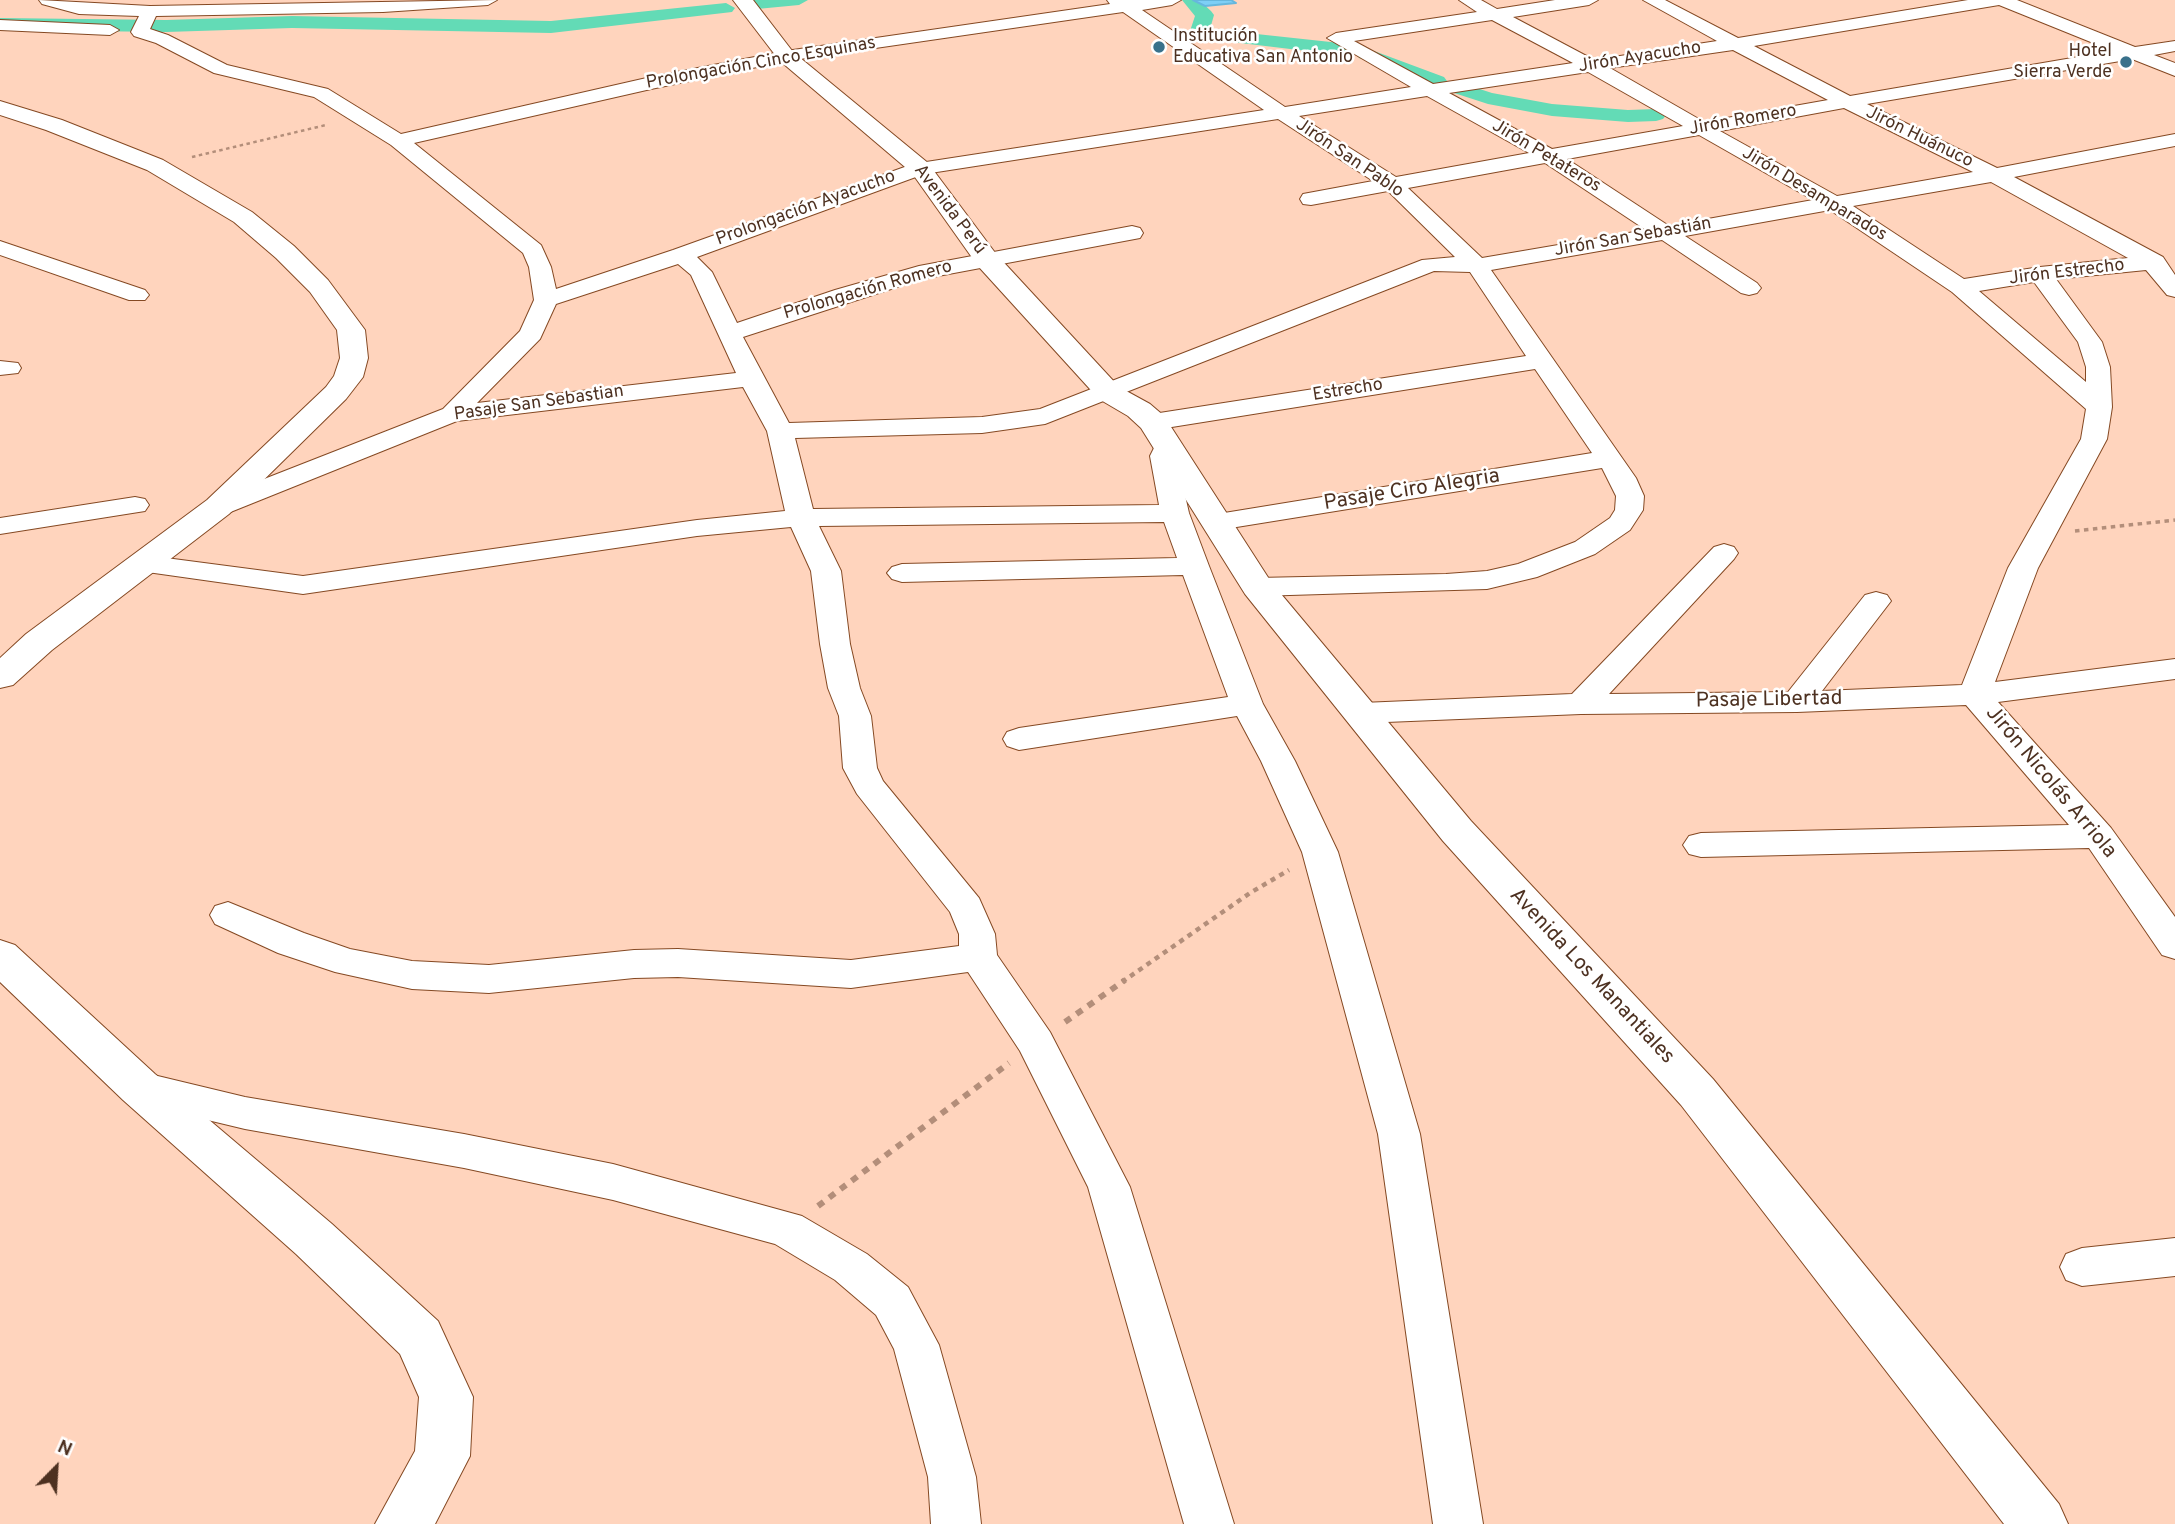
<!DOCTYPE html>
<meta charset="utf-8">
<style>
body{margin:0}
#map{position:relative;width:2175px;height:1524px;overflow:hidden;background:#ffd4bd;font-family:Overpass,sans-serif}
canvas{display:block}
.north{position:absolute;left:21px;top:1433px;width:70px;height:70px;-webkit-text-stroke:5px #fff;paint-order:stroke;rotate:24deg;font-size:19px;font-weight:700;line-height:28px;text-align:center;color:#4d3121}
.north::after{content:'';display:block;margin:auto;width:24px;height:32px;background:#4d3121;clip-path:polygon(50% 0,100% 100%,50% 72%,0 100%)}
</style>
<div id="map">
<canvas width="2175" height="1524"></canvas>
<div class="north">N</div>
</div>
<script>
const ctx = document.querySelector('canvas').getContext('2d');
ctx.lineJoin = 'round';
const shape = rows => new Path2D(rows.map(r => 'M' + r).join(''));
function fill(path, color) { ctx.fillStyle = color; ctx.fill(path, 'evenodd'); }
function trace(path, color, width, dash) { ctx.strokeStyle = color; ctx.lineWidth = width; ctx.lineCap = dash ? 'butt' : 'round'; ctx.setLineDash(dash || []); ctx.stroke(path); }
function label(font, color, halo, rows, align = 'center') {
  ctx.font = font + ' Overpass,sans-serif'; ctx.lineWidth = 5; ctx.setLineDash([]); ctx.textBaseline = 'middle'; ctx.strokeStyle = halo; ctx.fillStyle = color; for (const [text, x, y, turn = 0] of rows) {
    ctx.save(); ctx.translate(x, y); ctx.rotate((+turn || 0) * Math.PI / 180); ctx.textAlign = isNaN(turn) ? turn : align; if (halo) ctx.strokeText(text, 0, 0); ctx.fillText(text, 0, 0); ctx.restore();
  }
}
const canal = shape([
 [751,0,808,0,799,5,757,9,748,4,751,0],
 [1182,0,1199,0,1211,11,1214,15,1210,29,1340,43,1350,49,1340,55,1199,38,1190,31,1195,16,1182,0],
 [726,3,735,8,732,12,551,33,292,28,166,32,0,30,0,18,166,20,292,16,551,21,726,3],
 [1366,48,1444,77,1447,81,1444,85,1430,85,1359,58,1356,54,1359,50,1366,48],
 [1455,81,1492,93,1552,104,1628,110,1656,109,1663,111,1666,115,1663,119,1656,121,1628,122,1552,116,1488,104,1448,91,1445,87,1448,83,1455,81]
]);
const building = shape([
 [1193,0,1231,0,1236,3,1205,6,1193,0]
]);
const pathFar3 = shape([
 [192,157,326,125]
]);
const pathFar2 = shape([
 [2075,531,2175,520]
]);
const pathFar1 = shape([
 [1122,982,1250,893,1289,870]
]);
const path = shape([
 [1065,1022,1125,980],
 [818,1206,1009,1063]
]);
const street = shape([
 [39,0,150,6,497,0,488,5,383,12,156,16,150,29,168,35,227,65,328,89,401,134,651,77,786,51,1110,4,1107,0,1181,0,1172,5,1142,10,1285,107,1411,87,1327,38,1336,33,1477,12,1459,0,1481,0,1497,9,1555,0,1598,0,1589,5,1513,17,1594,60,1717,41,1643,0,1665,0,1738,38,1968,0,2017,0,2135,47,2175,41,2175,51,2154,55,2175,63,2175,76,2132,59,1867,104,1997,168,2175,134,2175,146,2014,177,2163,257,2175,275,2175,297,2167,295,2146,270,2056,279,2102,342,2110,367,2112,407,2107,439,2038,568,1995,682,2175,659,2175,679,1998,702,2111,828,2175,917,2175,959,2162,955,2089,848,1701,857,1689,854,1683,845,1689,836,1701,833,2069,825,1966,705,1797,712,1581,714,1362,723,1351,720,1346,713,1351,706,1362,703,1572,694,1714,547,1724,544,1734,547,1738,553,1734,559,1609,694,1788,692,1865,595,1876,592,1887,595,1891,601,1822,691,1962,685,2008,568,2081,439,2086,409,1952,292,1830,210,1685,236,1757,283,1761,288,1757,293,1749,295,1741,293,1662,240,1491,270,1636,478,1644,496,1643,510,1630,530,1595,554,1537,577,1487,589,1257,596,1247,593,1242,587,1247,581,1257,578,1446,574,1487,571,1518,564,1575,542,1610,518,1615,510,1616,496,1602,468,1218,530,1208,528,1204,522,1208,516,1218,514,1592,453,1535,369,1153,430,1144,428,1140,422,1144,416,1153,414,1526,356,1470,272,1434,271,1045,424,982,433,795,438,813,509,1159,505,1150,456,1159,438,1168,436,1177,438,1181,444,1176,456,1189,513,1209,566,1263,704,1295,761,1338,852,1420,1134,1483,1524,1433,1524,1378,1134,1302,852,1261,761,1237,716,1019,750,1007,746,1003,739,1007,732,1019,728,1228,697,1183,575,902,582,892,579,887,573,892,567,902,564,1177,558,1164,522,819,526,841,571,850,644,860,688,871,716,877,768,883,781,979,898,995,934,997,955,1050,1032,1130,1187,1234,1524,1184,1524,1088,1187,1020,1051,968,972,851,988,678,977,634,978,489,993,412,989,335,972,278,953,215,924,210,915,215,906,228,902,304,933,350,949,412,961,489,965,634,950,678,949,851,960,959,946,959,934,950,912,857,794,843,768,839,716,828,688,820,644,811,571,791,527,697,536,303,594,133,570,128,564,133,558,143,555,303,576,697,520,785,511,767,431,743,387,457,421,228,513,218,515,208,513,204,507,208,501,443,409,520,331,534,300,529,267,523,253,391,145,314,97,214,73,156,43,134,36,131,32,139,16,79,14,42,4,39,0],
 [1999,5,2113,51,1850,96,1754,46,1999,5],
 [1123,12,1264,110,913,164,673,250,556,289,551,267,541,245,414,143,651,89,786,61,1123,12],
 [1492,20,1573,63,1433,84,1354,41,1492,20],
 [1733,50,1828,100,1704,122,1610,68,1733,50],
 [1588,72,1683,126,1552,149,1449,93,1588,72],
 [1427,96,1529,153,1396,177,1299,116,1427,96],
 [1844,108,1973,172,1837,196,1720,131,1844,108],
 [1278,119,1373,181,1303,194,1300,199,1303,204,1311,205,1388,191,1455,257,1422,260,1040,409,982,417,789,423,743,337,922,279,1140,238,1143,233,1140,228,1132,226,919,266,835,290,737,323,712,272,697,257,924,174,1278,119],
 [1699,135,1813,200,1669,226,1567,159,1699,135],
 [1545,163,1646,230,1482,258,1408,188,1545,163],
 [1991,182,2128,258,2040,267,1964,279,1853,206,1991,182],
 [678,264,691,275,736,373,477,403,540,339,556,304,678,264],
 [2034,282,2078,342,2086,367,2086,382,1979,291,2034,282],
 [0,20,110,25,119,30,110,35,0,30,0,20],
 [0,241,145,290,149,295,145,300,129,300,0,255,0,241],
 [0,361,18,363,21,368,18,373,0,375,0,361],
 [135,497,145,499,149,505,145,511,0,534,0,518,135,497],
 [141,1072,245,1097,464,1134,613,1164,802,1216,867,1254,908,1287,939,1345,976,1477,981,1524,931,1524,928,1477,894,1349,876,1315,835,1280,775,1244,613,1200,464,1168,245,1129,141,1104,127,1099,121,1088,127,1077,141,1072],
 [2175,1238,2175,1276,2082,1286,2066,1280,2060,1267,2066,1254,2082,1248,2175,1238]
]);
const secondary = shape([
 [733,0,753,0,793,52,928,163,996,254,1119,387,1150,404,1164,416,1271,582,1471,821,1713,1079,2059,1504,2068,1524,2004,1524,1681,1105,1443,841,1245,594,1141,428,1128,416,1099,399,978,266,912,173,779,60,733,0],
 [0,101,62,120,163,160,252,212,294,246,328,280,365,330,368,358,363,377,346,399,229,514,52,650,13,685,0,688,0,658,26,634,207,500,326,387,334,376,340,358,337,330,310,292,276,258,234,222,147,170,46,130,0,115,0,101],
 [0,940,15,945,155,1074,332,1224,438,1321,473,1397,470,1456,435,1524,375,1524,415,1451,419,1397,400,1354,296,1254,123,1100,0,982,0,940]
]);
const markers = [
 [1159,47,7,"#39718b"],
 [2126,62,7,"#39718b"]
];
const farPoinames = [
 ["Institución",1173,37],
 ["Educativa San Antonio",1173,58],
 ["Hotel",2112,52,"right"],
 ["Sierra Verde",2112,73,"right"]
];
const farStreetnames = [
 ["Jirón Ayacucho",1640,58,-9],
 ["Prolongación Cinco Esquinas",761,64,-10],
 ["Jirón Romero",1743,121,-10],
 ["Jirón Huánuco",1919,138,26],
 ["Jirón Petateros",1546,157,31],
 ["Jirón San Pablo",1349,159,34],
 ["Jirón Desamparados",1814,195,31],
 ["Prolongación Ayacucho",806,209,-20],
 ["Avenida Perú",949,210,53],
 ["Jirón San Sebastián",1633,238,-10],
 ["Jirón Estrecho",2067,273,-7],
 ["Prolongación Romero",868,291,-16],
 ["Estrecho",1348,391,-9],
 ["Pasaje San Sebastian",539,404,-8]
];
const streetNames = [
 ["Pasaje Ciro Alegria",1412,491,-9],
 ["Pasaje Libertad",1769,701,-1],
 ["Jirón Nicolás Arriola",2050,783,50],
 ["Avenida Los Manantiales",1591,977,47]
];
fill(canal, '#63dbb6');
fill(building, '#7ecff6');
trace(building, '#66b7dd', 2);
trace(street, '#854923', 2);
trace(secondary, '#854923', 2);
trace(pathFar3, '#b38e7a', 2.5, [3.5, 3.5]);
trace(pathFar2, '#b38e7a', 3.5, [4.5, 4.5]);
trace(pathFar1, '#b38e7a', 4.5, [5, 5]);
trace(path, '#b38e7a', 6, [7, 7]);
fill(street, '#fff');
fill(secondary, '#fff');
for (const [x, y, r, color] of markers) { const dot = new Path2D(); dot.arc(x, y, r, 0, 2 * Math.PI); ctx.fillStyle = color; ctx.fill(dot); trace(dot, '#fff', 2.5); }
label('18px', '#4d3121', '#fff', farPoinames, 'left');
label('18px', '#4d3121', '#fff', farStreetnames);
label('21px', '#4d3121', '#fff', streetNames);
</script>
